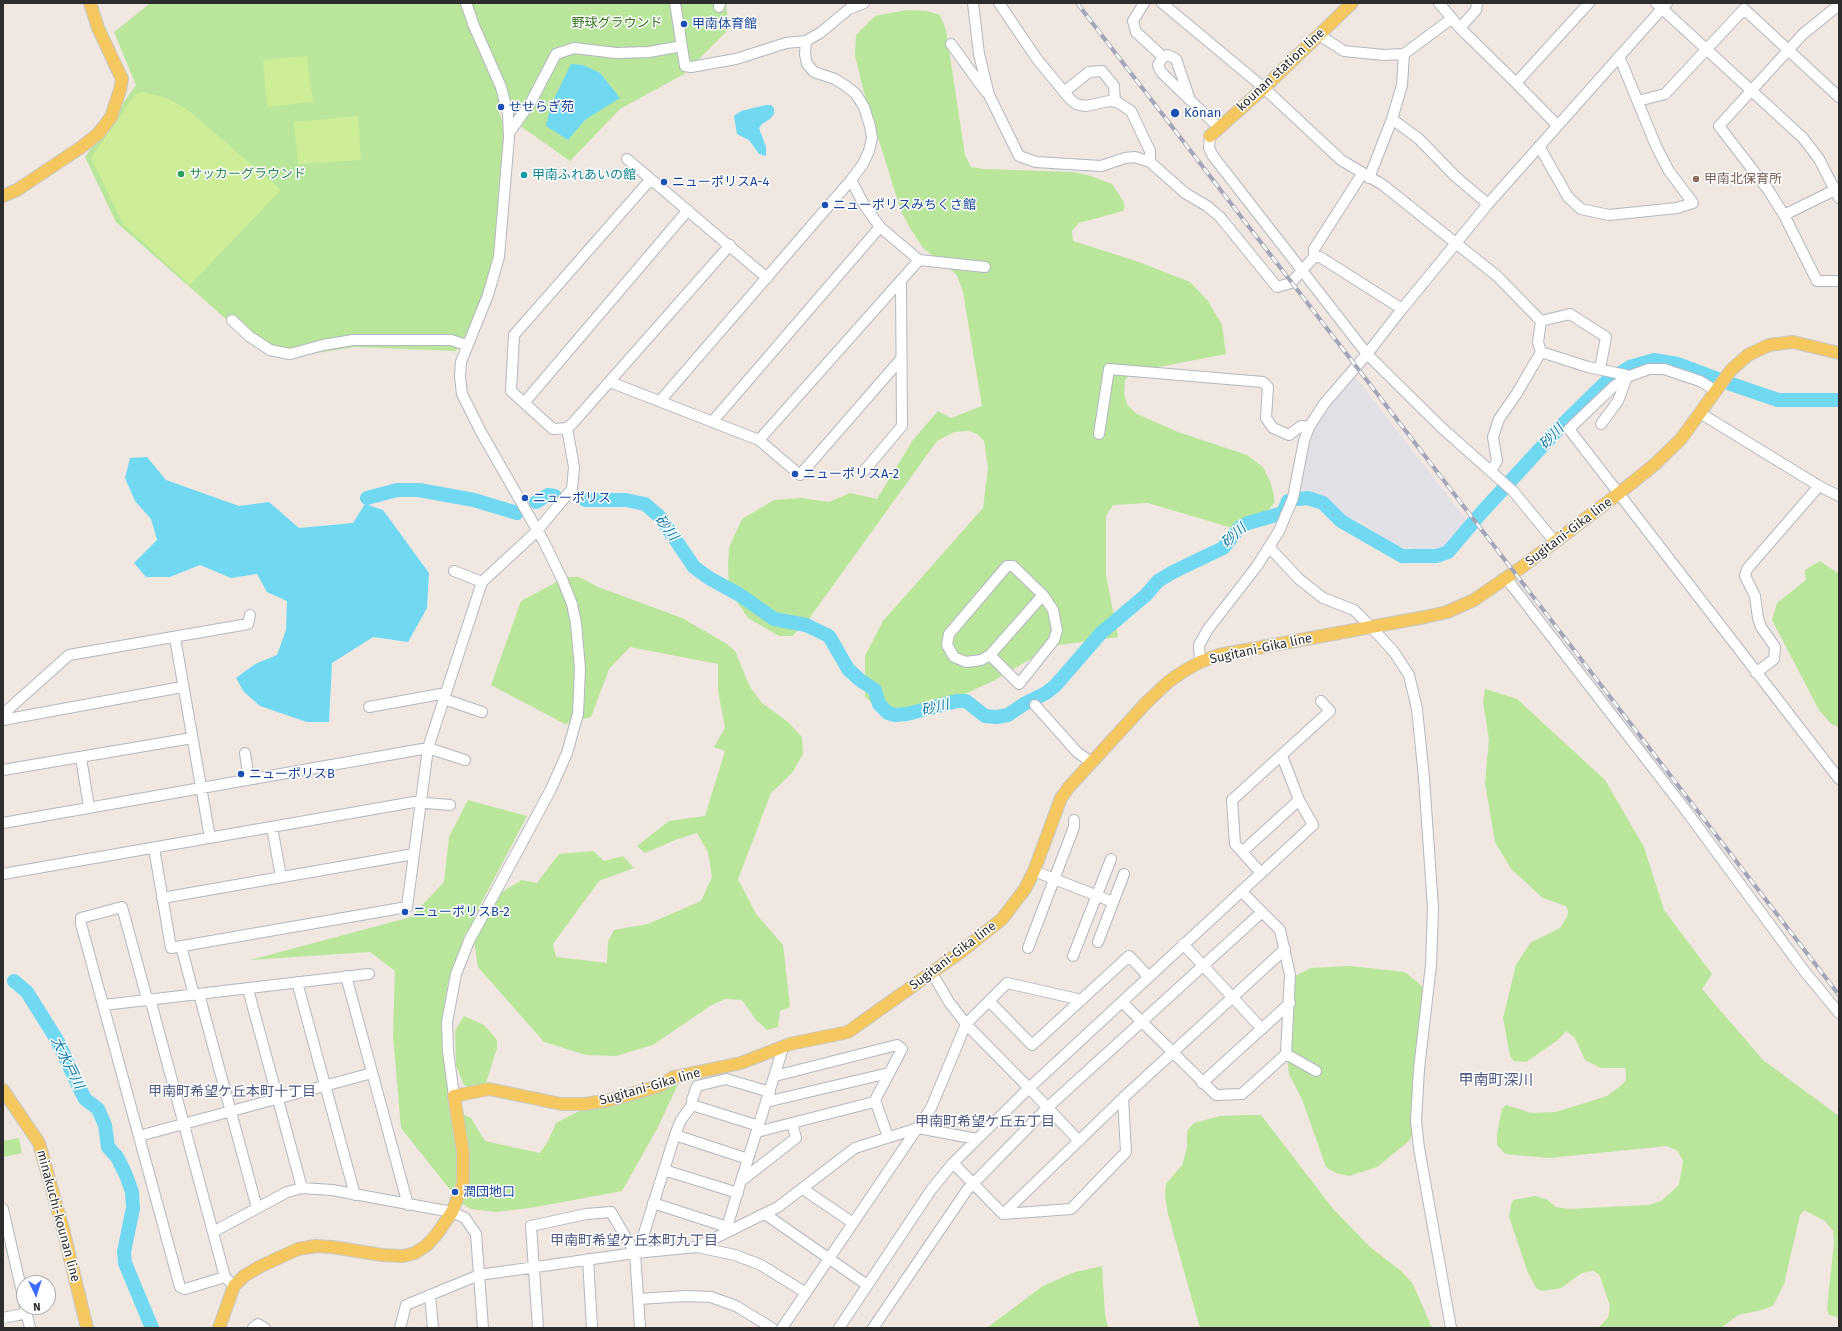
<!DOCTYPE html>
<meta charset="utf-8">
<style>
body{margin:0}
#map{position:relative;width:1842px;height:1331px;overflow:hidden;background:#efe7e0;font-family:"Fira Sans",sans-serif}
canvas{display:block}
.frame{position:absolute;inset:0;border:4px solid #2d2d2d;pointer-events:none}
.north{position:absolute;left:16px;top:1275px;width:40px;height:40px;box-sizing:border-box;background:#fff;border:1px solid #ababab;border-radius:50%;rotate:176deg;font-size:11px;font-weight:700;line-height:16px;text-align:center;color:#2d2d2d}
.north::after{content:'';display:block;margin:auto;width:14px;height:18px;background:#3d6dfe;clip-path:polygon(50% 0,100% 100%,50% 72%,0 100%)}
</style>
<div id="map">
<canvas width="1842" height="1331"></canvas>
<div class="frame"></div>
<div class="north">N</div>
</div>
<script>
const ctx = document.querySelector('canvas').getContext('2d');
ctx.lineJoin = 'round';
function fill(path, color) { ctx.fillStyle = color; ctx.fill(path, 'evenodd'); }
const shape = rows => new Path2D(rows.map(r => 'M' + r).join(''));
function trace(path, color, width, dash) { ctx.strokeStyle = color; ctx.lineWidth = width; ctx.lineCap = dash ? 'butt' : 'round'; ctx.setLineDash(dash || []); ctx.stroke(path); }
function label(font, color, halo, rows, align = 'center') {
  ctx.font = font + ' "Fira Sans","Noto Sans JP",sans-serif'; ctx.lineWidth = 3; ctx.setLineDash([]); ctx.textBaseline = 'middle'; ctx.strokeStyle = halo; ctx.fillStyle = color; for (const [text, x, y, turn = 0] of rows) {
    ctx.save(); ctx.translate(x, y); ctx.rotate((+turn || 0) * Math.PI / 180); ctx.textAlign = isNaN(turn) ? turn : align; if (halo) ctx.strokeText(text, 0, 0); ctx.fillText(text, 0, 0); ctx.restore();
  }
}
const industrial = shape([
 [1353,374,1467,521,1444,547,1431,552,1392,545,1362,522,1343,516,1323,496,1298,490,1308,439,1319,414]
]);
const green = shape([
 [151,3,726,3,729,29,684,74,620,109,570,161,498,110,505,127,495,254,484,296,467,336,456,351,355,347,298,356,270,354,235,327,116,222,85,157,136,85,114,32],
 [907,10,927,11,940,15,946,30,965,155,971,167,984,169,1073,172,1091,176,1112,184,1122,199,1125,206,1123,211,1079,223,1072,231,1073,241,1139,262,1190,282,1208,301,1222,325,1226,354,1133,372,1125,380,1124,393,1127,405,1137,414,1178,432,1247,455,1263,467,1271,484,1275,501,1263,519,1251,529,1239,530,1148,503,1113,505,1106,516,1106,575,1118,637,1059,645,1034,657,993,681,930,710,898,712,875,706,865,696,865,656,883,621,983,508,988,468,984,441,977,434,969,431,954,432,937,441,806,623,792,636,779,636,748,618,729,590,728,567,729,547,742,519,774,500,801,498,829,502,850,493,877,499,913,440,938,411,951,418,982,406,963,292,957,275,923,248,910,228,901,211,864,93,855,55,856,35,875,16],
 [1820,561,1839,574,1839,727,1831,724,1819,710,1772,620,1777,603,1806,580,1805,570],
 [566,577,579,577,598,587,682,618,727,644,735,651,750,687,762,703,788,722,802,737,803,754,792,773,771,793,738,879,756,914,783,945,790,1007,780,1011,778,1027,767,1030,756,1020,742,1000,725,999,710,1006,653,1045,616,1056,586,1055,544,1042,478,967,474,941,466,932,448,982,441,1027,453,1109,471,1118,485,1141,540,1153,548,1141,556,1123,583,1109,639,1098,681,1078,657,1129,622,1191,530,1208,496,1212,471,1209,461,1203,444,1182,401,1128,393,1036,395,971,370,952,250,960,411,917,444,882,449,837,468,800,527,816,474,917,485,922,502,892,522,880,537,883,559,854,593,851,604,861,623,856,634,868,599,881,553,944,556,957,607,963,608,941,614,930,648,924,701,901,712,877,708,852,697,833,675,840,645,853,637,846,669,821,705,816,725,751,714,747,725,728,718,690,718,664,630,647,609,669,591,717,565,724,491,685,521,601],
 [1485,689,1517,699,1605,780,1644,847,1664,910,1712,974,1702,989,1763,1060,1839,1116,1839,1318,1829,1315,1827,1309,1834,1242,1833,1231,1825,1221,1804,1210,1800,1215,1784,1284,1773,1306,1762,1310,1738,1315,1721,1328,1598,1328,1608,1318,1610,1306,1599,1274,1593,1271,1582,1273,1561,1288,1543,1291,1537,1289,1528,1273,1509,1217,1511,1205,1513,1200,1535,1196,1546,1199,1556,1207,1569,1209,1649,1205,1661,1201,1679,1185,1683,1161,1678,1151,1667,1146,1549,1158,1505,1154,1497,1145,1497,1133,1502,1109,1506,1105,1531,1113,1556,1112,1607,1096,1623,1084,1626,1079,1626,1073,1625,1068,1601,1068,1585,1060,1575,1038,1566,1031,1558,1040,1526,1062,1514,1061,1510,1056,1503,1018,1516,965,1530,943,1560,928,1567,917,1568,911,1566,906,1543,898,1511,869,1495,842,1485,783,1489,739,1483,702],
 [1350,966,1405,972,1422,986,1429,1006,1416,1128,1409,1141,1377,1167,1349,1176,1336,1173,1326,1167,1302,1099,1289,1074,1282,1016,1283,996,1289,979,1311,968],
 [464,1016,484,1025,497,1040,497,1048,486,1083,471,1088,464,1085,456,1066,455,1031],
 [1246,1115,1261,1115,1334,1210,1370,1247,1401,1271,1413,1284,1432,1328,1200,1328,1168,1214,1165,1196,1166,1184,1182,1165,1187,1148,1187,1131,1194,1123,1220,1116],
 [19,1138,22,1153,3,1157,3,1141],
 [1102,1266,1105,1314,1108,1328,988,1327,1043,1286,1072,1273]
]);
const pitch = shape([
 [307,56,313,102,267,107,263,60],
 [143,92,167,98,188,110,281,190,190,285,123,224,91,158,135,94],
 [358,116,361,160,298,164,294,122]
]);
const water = shape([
 [571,64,583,65,600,73,620,98,585,120,568,140,546,126,551,105],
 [766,105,771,105,774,108,774,114,770,119,762,124,759,128,766,147,766,156,759,154,749,140,737,134,734,116,741,111],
 [147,457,166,480,239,506,269,502,299,528,353,523,365,504,383,510,429,573,427,608,408,642,373,637,332,663,329,722,307,722,260,706,244,692,236,678,255,664,277,655,286,630,287,601,267,592,257,574,231,578,200,565,170,577,146,577,134,563,157,540,151,519,135,501,125,478,130,458]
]);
const river = shape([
 [367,498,397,490,419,490,474,500,517,513],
 [1298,499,1308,498,1323,503,1341,521,1402,556,1437,556,1448,552,1482,512,1561,426,1607,381,1630,367,1654,360,1678,364,1731,384,1778,400,1839,400],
 [585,500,626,500,645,504,660,517,694,567,709,578,740,595,774,619,806,625,829,636,848,669,860,680,875,690,879,704,888,713,895,715,907,714,957,701,966,701,985,716,997,717,1008,715,1024,704,1046,693,1055,686,1101,633,1146,595,1158,581,1173,572,1223,548,1240,527,1248,523,1283,513,1288,501],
 [536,502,548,495,555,496],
 [14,981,27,992,57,1040,80,1089,85,1099,98,1109,105,1125,108,1147,117,1157,126,1175,132,1192,133,1208,124,1252,125,1263,152,1328]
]);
const minor = shape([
 [675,3,685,66,691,67,736,59,786,43,806,41,820,33,849,9,864,3],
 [973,3,979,54,989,95,1019,156,1036,162,1101,166,1125,158,1135,157,1150,162,1185,193,1207,206,1220,217,1277,287,1291,283,1314,257,1320,257,1402,309],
 [999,3,1037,59,1070,99,1076,104,1086,106,1109,101,1117,102,1131,111,1150,151,1150,162],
 [1144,3,1133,21,1136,32,1163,57],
 [1162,3,1264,88,1341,160,1383,185,1497,276,1541,321,1538,342,1541,352,1588,367,1626,375,1627,377,1649,369,1664,369,1700,381,1716,391],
 [1439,3,1460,28,1516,83,1557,125],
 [1656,3,1803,138,1819,159,1839,198],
 [1839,5,1803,34,1719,126,1769,191,1784,215,1817,281,1839,281],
 [719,7,720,3],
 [1460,28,1476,10,1477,3],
 [1319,35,1344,51,1384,55,1404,54,1451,19],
 [951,44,986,92],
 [1516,83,1589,3],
 [1064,92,1089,72,1102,71,1114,86,1115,102],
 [1189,97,1176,59,1168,55,1163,57,1158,65,1161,72,1219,128],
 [1638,101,1665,94,1744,9,1839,97],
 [1392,119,1419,139,1456,177,1488,204],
 [509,133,531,102,556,54,574,48,616,53,649,52,682,46],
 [1210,136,1209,148,1213,156,1367,354,1442,428,1513,491,1555,542],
 [1539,146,1568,197,1581,209,1609,215,1677,208,1693,203,1669,171,1656,146,1619,56],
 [627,159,767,278],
 [1369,178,1392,119,1402,85,1404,54],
 [650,180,514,335,511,391,553,429,567,428,572,424,730,245],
 [851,180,863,203,880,227],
 [1784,215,1839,188],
 [1314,257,1314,249,1362,174],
 [232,320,249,336,270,350,290,354,323,345,353,340,451,340,466,345],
 [1541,321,1570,314,1606,337,1600,369],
 [1627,377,1614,386,1569,429,1839,779],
 [610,382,759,440,800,475,901,359],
 [660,401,851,180,863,164,869,151,872,138,870,126,864,107,856,94,846,86,835,79,814,72,807,64,805,54,806,41],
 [524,403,688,210],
 [1700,413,1819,486,1839,496],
 [712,422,880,227,919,260,985,267],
 [1601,424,1618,401,1627,377],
 [1099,434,1109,369,1263,382,1268,387,1266,418,1273,428,1289,435,1301,426,1309,427],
 [759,440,919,260],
 [864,471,902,426,901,282],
 [1491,471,1497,461,1493,437,1499,419,1517,393,1541,352],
 [1269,547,1299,579,1323,598,1354,610,1371,627,1394,652,1409,675,1417,709,1424,778,1433,908,1431,965,1419,1069,1416,1121,1419,1148,1451,1328],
 [454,571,482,582],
 [1506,578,1684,808,1805,972,1839,1013],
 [175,638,210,838],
 [990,655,1019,684,1054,640,1057,630,1053,610,1043,595,1013,566,1007,566,949,634,947,645,954,657,966,662,981,660,990,655,1043,595],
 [1200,662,1199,645,1208,629,1257,566,1279,531,1293,498,1304,441,1309,427,1324,404,1367,354,1402,309,1488,204,1667,3],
 [1756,673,1774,659,1775,647,1761,627,1758,618,1755,596,1745,576,1747,569,1819,486],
 [444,699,482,712],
 [1035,705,1077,752,1091,762],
 [369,707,446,693],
 [3,714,69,655,248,624,250,615],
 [3,720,182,687],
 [245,753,249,779],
 [81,758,89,807],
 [3,770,192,738],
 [3,823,428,748,465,760],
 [272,827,281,877],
 [154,848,171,948,407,907,428,748,482,582,537,531,572,489,574,467,567,428],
 [1242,852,1299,800],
 [1034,871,1113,902],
 [1261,873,1235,844,1232,800,1330,711,1321,701],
 [3,874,414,802,450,805],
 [162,898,414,854],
 [1098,942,1124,874],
 [1183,944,1262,1029],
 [181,946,194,995],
 [1028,948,1074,827,1074,820],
 [1073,956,1111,859],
 [346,976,408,1205],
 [297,982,355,1195],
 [248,989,302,1188],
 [199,994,257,1208],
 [989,1001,1032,1045,1129,956,1149,977],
 [1122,1002,1216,1095,1242,1094,1286,1054,1290,975,1280,930,1241,891],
 [104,1005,369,974],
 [1286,1054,1316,1071],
 [1202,1083,1290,1003],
 [454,1096,448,1051,447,1022,456,974,469,941,550,791,567,753,578,714,580,669,576,623,572,604,562,579,544,542,481,432,462,394,460,377,461,362,488,295,499,257,509,137,508,114,501,87,474,26,466,3],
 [875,1100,888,1137],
 [766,1102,889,1073],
 [692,1105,759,1126],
 [757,1132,874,1102,902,1049,897,1045,775,1076],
 [675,1135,748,1159],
 [139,1136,372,1073],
 [1079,1141,1029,1088,1313,825,1299,800,1282,756],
 [953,1163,1003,1214,1071,1209,1126,1152,1123,1098],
 [664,1170,738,1193],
 [741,1181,796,1138,792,1123],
 [803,1189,853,1223],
 [653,1203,727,1227],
 [3,1209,24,1301],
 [765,1214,867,1285],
 [1003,1214,1123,1098,1285,949],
 [213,1232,287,1192,302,1188,332,1190,452,1212,465,1218,476,1234,483,1328],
 [728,1232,727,1227,741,1181,783,1048],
 [697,1247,778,1207,855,1148,918,1128,977,1139],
 [635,1253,639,1249,675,1135,681,1120,692,1105,692,1100,697,1086,726,1079,770,1092],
 [588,1259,592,1328],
 [225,1277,185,1289,180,1287,81,924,81,918,122,907,146,995,152,1006,225,1277,234,1286],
 [430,1295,433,1328],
 [638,1299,686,1296,711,1297,736,1306,772,1328],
 [25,1307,30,1328],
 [3,1318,27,1313],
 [253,1328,258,1324,265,1328],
 [400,1328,406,1305,479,1275,635,1253,697,1247,735,1255,761,1265,806,1293],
 [538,1328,531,1226,586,1214,611,1212,635,1253,640,1328],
 [782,1328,931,1108,966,1024,1007,983,1082,1000],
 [839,1328,931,1190,953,1163,1029,1088,966,1024,949,1002,932,973],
 [873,1328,967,1190,1047,1108,1262,912]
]);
const major = shape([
 [1210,136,1264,88,1352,3],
 [3,196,17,190,80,148,98,134,111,117,120,90,122,79,98,28,90,3],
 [3,1090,39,1143,63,1229,87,1328],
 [219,1328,234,1286,244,1276,261,1266,298,1249,316,1246,332,1247,382,1255,403,1256,415,1253,427,1245,437,1234,452,1212,463,1184,463,1152,454,1096,489,1089,561,1104,585,1104,610,1100,659,1086,674,1077,741,1063,790,1044,848,1032,962,951,1002,919,1025,889,1034,871,1061,798,1069,787,1146,703,1168,682,1184,671,1200,662,1219,655,1425,617,1447,612,1474,600,1522,567,1618,494,1654,465,1681,439,1731,370,1748,355,1769,345,1793,342,1839,353]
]);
const rail = shape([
 [1077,3,1839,995]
]);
const markers = [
 [684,24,4,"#1a4fb4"],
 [501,107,4,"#1a4fb4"],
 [1175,113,5,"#1a4fb4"],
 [181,174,4,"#2e9e5b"],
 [524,175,4,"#0f9aa8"],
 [1696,179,4,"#8d6e63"],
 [664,182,4,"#1a4fb4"],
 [825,205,4,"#1a4fb4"],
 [795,474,4,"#1a4fb4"],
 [525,498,4,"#1a4fb4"],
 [241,774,4,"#1a4fb4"],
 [405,912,4,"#1a4fb4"],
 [455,1192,4,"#1a4fb4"]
];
const parkNames = [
 ["野球グラウンド",617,23]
];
const transitNames = [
 ["甲南体育館",692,24],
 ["せせらぎ苑",509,107],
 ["Kōnan",1184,113],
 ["ニューポリスA-4",672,182],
 ["ニューポリスみちくさ館",833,205],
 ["ニューポリスA-2",803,474],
 ["ニューポリス",533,498],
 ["ニューポリスB",249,774],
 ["ニューポリスB-2",413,912],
 ["潤団地口",463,1192]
];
const streetNames = [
 ["kounan station line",1281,70,-43],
 ["Sugitani-Gika line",1569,532,-37],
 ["Sugitani-Gika line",1261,649,-12],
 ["Sugitani-Gika line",953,956,-37],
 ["Sugitani-Gika line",650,1087,-16],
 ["minakuchi-kounan line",58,1216,75]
];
const leisureNames = [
 ["サッカーグラウンド",189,174]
];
const cultureNames = [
 ["甲南ふれあいの館",532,175]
];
const educationNames = [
 ["甲南北保育所",1704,179]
];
const waterNames = [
 ["砂川",1552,437,-47],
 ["砂川",666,528,53],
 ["砂川",1234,536,-42],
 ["砂川",935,708,-13],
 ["大水戸川",67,1063,64]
];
const neighbourhoodNames = [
 ["甲南町希望ケ丘本町十丁目",232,1092],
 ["甲南町希望ケ丘五丁目",985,1122],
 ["甲南町希望ケ丘本町九丁目",634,1241]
];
const quarterNames = [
 ["甲南町深川",1496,1081]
];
fill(industrial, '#e2e0e7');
fill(green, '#b9e69b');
fill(pitch, '#ceed97');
fill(water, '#71d8f2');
trace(river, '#71d8f2', 14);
trace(minor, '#b3b7c1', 12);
trace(major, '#c8c8c8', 14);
trace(minor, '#fff', 10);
trace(major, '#f5c85f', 12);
trace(rail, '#a2a6b8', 4);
trace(rail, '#fff', 2.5, [8]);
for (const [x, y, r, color] of markers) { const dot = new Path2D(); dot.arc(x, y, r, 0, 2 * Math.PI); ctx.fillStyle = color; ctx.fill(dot); trace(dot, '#fff', 1.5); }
label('13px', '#306e19', '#fff', parkNames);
label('13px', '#164399', '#fff', transitNames, 'left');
label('13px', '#2d2d2d', '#fff', streetNames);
label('13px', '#27864d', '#fff', leisureNames, 'left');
label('13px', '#0d838f', '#fff', cultureNames, 'left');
label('13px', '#785e54', '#fff', educationNames, 'left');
label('italic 14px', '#0a79a4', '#fff', waterNames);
label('14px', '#4b5880', '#fff', neighbourhoodNames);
label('15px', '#4b5880', '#fff', quarterNames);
</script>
